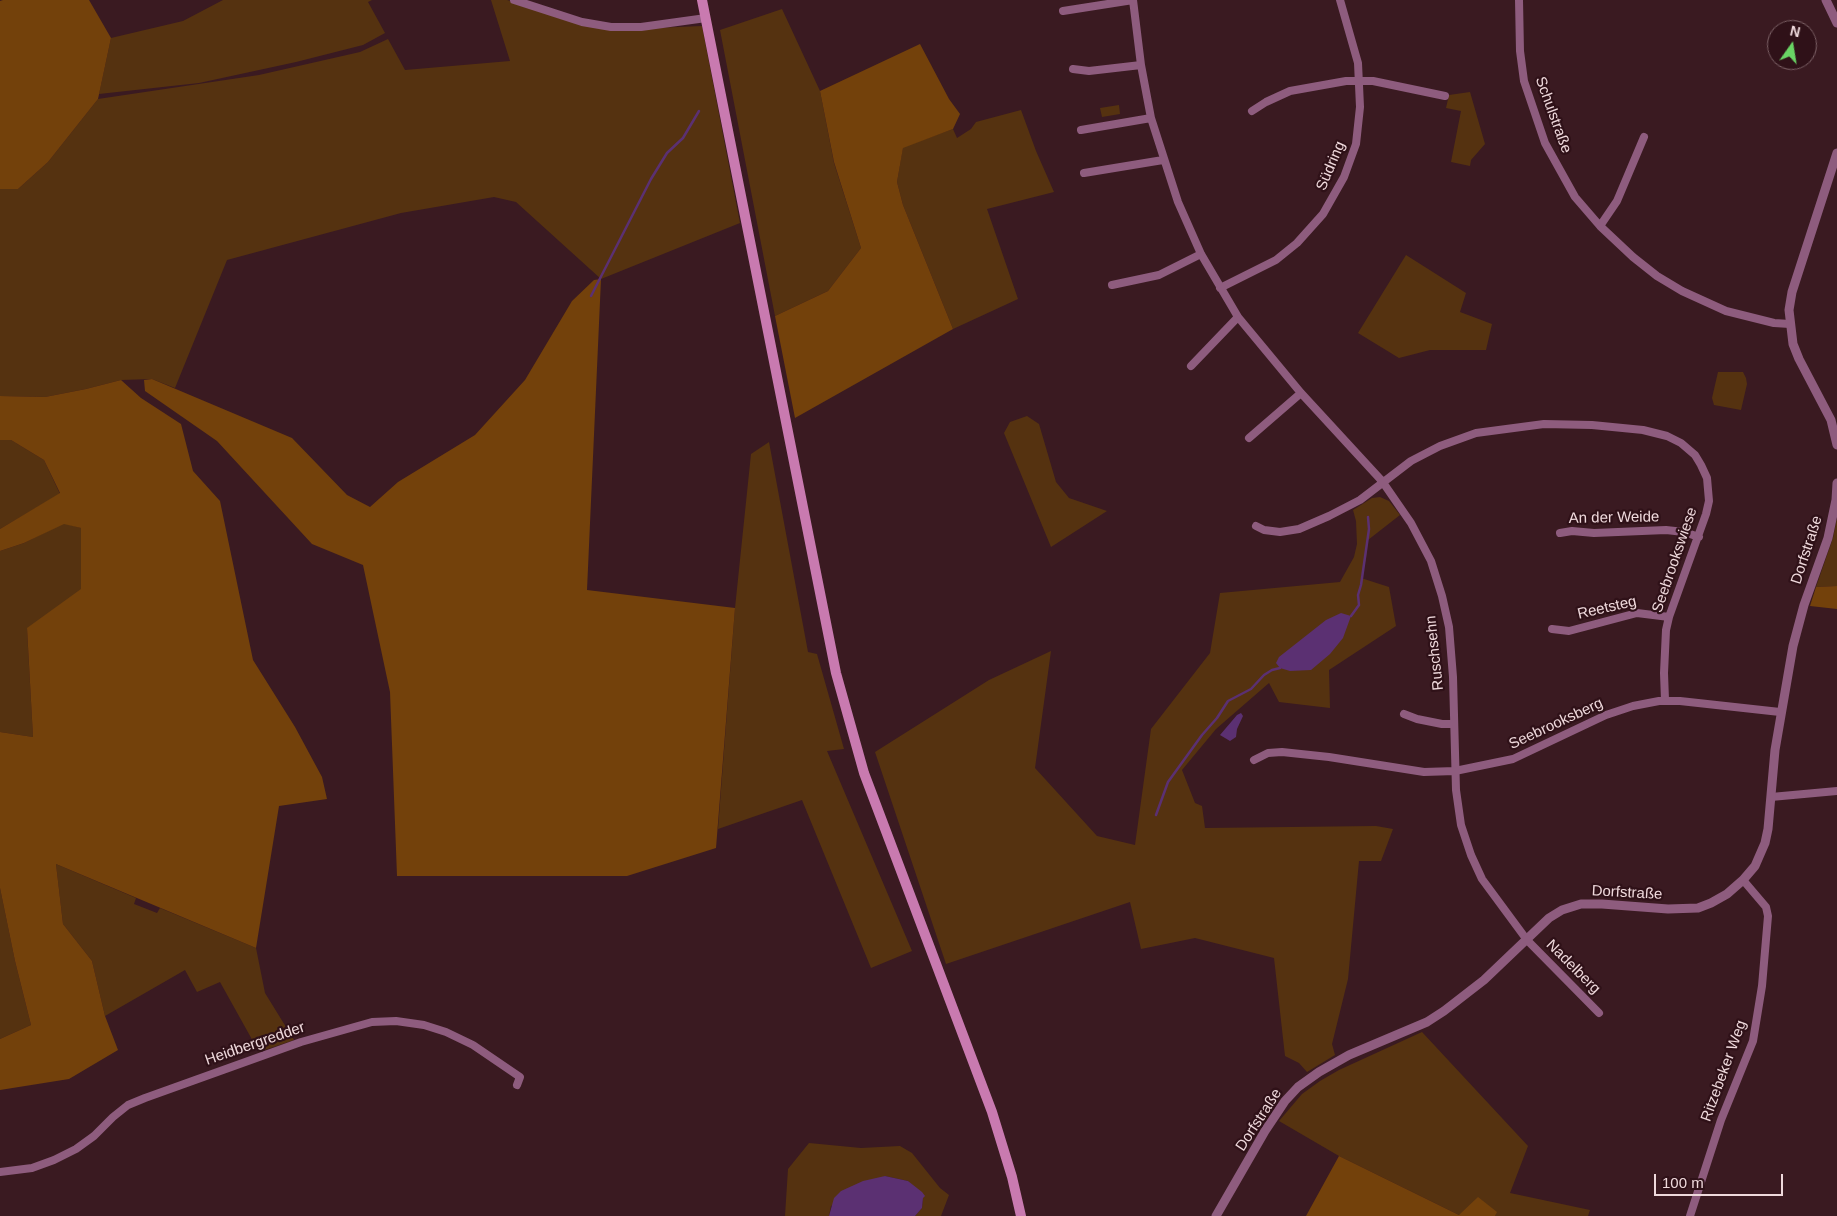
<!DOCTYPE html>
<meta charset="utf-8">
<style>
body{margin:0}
#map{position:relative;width:1837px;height:1216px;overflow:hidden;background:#3a1a21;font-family:Helvetica,sans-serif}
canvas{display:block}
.north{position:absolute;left:1767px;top:20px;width:50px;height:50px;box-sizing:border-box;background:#2f1118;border:1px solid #7c6166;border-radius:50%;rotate:13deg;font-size:14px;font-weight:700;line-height:20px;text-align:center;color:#efd9dc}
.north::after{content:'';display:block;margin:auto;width:18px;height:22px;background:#69d464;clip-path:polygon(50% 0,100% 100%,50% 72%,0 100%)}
.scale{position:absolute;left:1654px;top:1174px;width:129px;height:22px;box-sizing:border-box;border:2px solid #efd9dc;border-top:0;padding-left:6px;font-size:15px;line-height:18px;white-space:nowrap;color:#efd9dc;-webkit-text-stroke:4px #2f1118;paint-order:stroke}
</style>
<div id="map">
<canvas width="1837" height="1216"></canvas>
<div class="north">N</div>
<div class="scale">100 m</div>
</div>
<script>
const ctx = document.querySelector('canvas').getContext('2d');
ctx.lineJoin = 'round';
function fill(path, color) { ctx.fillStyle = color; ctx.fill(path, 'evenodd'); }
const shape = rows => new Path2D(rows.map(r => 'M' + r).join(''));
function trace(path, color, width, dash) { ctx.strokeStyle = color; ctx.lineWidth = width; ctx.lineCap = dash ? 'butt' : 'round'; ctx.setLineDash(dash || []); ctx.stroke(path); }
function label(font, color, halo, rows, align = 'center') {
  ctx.font = font + ' Helvetica,sans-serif'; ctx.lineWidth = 4.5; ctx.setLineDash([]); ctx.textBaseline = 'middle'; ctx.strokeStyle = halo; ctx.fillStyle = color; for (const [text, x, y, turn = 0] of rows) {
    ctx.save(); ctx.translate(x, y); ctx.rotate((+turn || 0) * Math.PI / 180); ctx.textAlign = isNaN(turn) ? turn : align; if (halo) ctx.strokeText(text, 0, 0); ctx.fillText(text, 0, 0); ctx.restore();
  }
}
const green = shape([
 [223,0,372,0,368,2,385,33,363,45,296,62,199,83,99,94,111,38,183,21],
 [491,0,507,0,582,24,608,30,702,26,740,223,601,279,516,202,494,197,401,213,227,260,175,388,152,379,121,380,86,389,45,397,0,396,0,189,18,189,48,162,98,99,259,75,360,52,388,39,405,70,510,61],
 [782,9,820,91,834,163,861,248,828,291,775,316,720,30],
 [1470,92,1485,144,1471,160,1470,166,1451,162,1461,111,1446,108,1449,95],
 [1119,105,1120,114,1102,117,1100,108],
 [1021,110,1036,151,1054,192,987,209,1018,299,953,329,903,205,897,182,903,147,953,129,957,138,971,129,976,122],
 [1406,255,1466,293,1460,312,1492,324,1486,350,1430,350,1399,358,1358,333],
 [1718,372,1743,372,1746,378,1747,384,1741,410,1714,405,1712,398],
 [1027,416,1039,424,1056,482,1069,498,1107,511,1051,547,1004,433,1010,422],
 [0,440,11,440,44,460,60,494,0,529],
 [769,442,808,652,817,654,844,749,827,751,912,951,871,968,802,800,718,829,735,608,751,454],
 [1380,497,1389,501,1400,515,1368,540,1366,559,1361,578,1389,587,1396,626,1329,670,1330,708,1279,702,1269,683,1216,729,1182,770,1195,803,1202,806,1205,828,1376,826,1393,829,1381,861,1359,861,1348,979,1332,1044,1335,1055,1307,1072,1299,1063,1285,1056,1274,958,1195,938,1141,949,1130,902,946,964,875,752,989,680,1051,651,1035,768,1097,836,1135,845,1151,729,1210,653,1220,593,1340,582,1354,557,1357,544,1356,521,1353,510,1372,498],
 [1837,518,1837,586,1816,587,1833,538],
 [64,523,81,528,81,590,27,629,33,737,0,732,0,551,24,543],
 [56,864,136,898,134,904,157,913,160,908,256,948,265,993,294,1040,259,1052,220,982,197,992,185,970,105,1016,92,961,63,924],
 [0,888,15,961,31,1025,0,1039],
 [1422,1032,1528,1146,1510,1193,1590,1210,1588,1216,1495,1216,1496,1212,1459,1215,1339,1156,1279,1121,1302,1094,1320,1081,1339,1070],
 [809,1143,861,1148,900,1146,912,1153,940,1188,949,1195,941,1216,915,1216,922,1208,923,1198,908,1181,885,1176,831,1206,829,1216,785,1216,788,1169]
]);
const forest = shape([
 [3,0,89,0,111,38,98,99,48,162,18,189,0,189,0,1],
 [920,44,949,99,960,114,953,129,903,148,897,182,903,205,953,329,795,418,775,316,828,291,861,248,834,162,820,91],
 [601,279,587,590,735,608,716,848,627,876,397,876,390,692,363,565,312,544,217,441,145,391,144,380,152,379,292,438,347,495,370,507,398,482,475,435,525,380,572,301,594,280],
 [121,380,141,398,181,424,193,471,220,501,253,660,295,727,322,777,327,799,279,806,256,948,56,864,63,924,92,961,105,1016,118,1050,69,1079,0,1090,0,1039,31,1025,15,961,0,888,0,732,33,737,27,628,81,589,81,528,64,524,24,543,0,551,0,529,60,493,44,460,11,440,0,440,0,396,45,397,86,389],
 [1837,586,1837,609,1810,606,1816,587],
 [1339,1156,1459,1215,1478,1197,1497,1212,1495,1216,1306,1216]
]);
const water = shape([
 [1341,613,1351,616,1343,638,1330,654,1311,670,1290,671,1280,668,1276,663,1279,657,1326,620],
 [1241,713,1243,716,1237,729,1236,737,1230,741,1220,735,1237,715],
 [885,1176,908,1181,922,1192,925,1196,923,1198,922,1208,915,1216,829,1216,834,1198,841,1191,863,1181]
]);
const stream = shape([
 [591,296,651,179,667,153,683,138,699,111],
 [1351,616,1359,605,1358,595,1361,585,1369,529,1368,517],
 [1156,815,1168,782,1202,735,1217,718,1228,701,1251,689,1264,675,1272,670,1280,668]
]);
const minor = shape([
 [514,0,582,22,611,27,641,27,706,18],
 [1133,0,1141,65,1151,118,1178,202,1201,254,1238,317,1301,393,1382,481,1411,523,1431,561,1442,596,1449,627,1453,677,1456,790,1461,825,1471,855,1482,879,1527,940,1599,1013],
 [1519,0,1520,51,1524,81,1545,143,1575,197,1600,226,1633,257,1657,276,1682,291,1726,311,1774,323,1790,324],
 [1063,11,1133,0],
 [1073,69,1089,71,1141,65],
 [1252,111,1266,102,1290,91,1346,81,1373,81,1445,96],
 [1081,130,1151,118],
 [1084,173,1163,160],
 [1600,226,1617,201,1644,137],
 [1112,285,1159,275,1201,254],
 [1220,288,1276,260,1297,243,1323,214,1344,177,1356,144,1360,107,1358,63,1340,0],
 [1191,366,1238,317],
 [1249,438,1301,393],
 [1256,526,1264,530,1280,532,1299,529,1329,516,1360,500,1411,461,1440,446,1476,433,1544,424,1592,425,1643,430,1667,436,1681,443,1695,455,1701,465,1707,478,1709,501,1706,514,1669,617,1666,630,1664,673,1665,700],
 [1560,533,1572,531,1594,533,1666,530,1684,532,1699,537],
 [1552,629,1569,631,1637,613,1669,617],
 [1404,714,1417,719,1442,724,1454,724],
 [1254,760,1268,753,1282,752,1329,757,1424,772,1455,771,1513,759,1606,715,1633,706,1659,701,1680,701,1780,712],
 [1771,797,1837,791],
 [0,1172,32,1168,54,1160,76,1149,94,1136,113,1117,128,1105,145,1098,301,1042,372,1022,396,1021,424,1025,446,1032,473,1045,520,1077,517,1085],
 [1690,1216,1721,1120,1753,1041,1762,986,1768,916,1766,907,1743,880]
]);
const tertiary = shape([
 [1826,0,1837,23],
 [1837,153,1792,292,1789,310,1793,344,1799,359,1831,420,1837,445],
 [1216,1216,1265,1131,1285,1101,1298,1087,1319,1072,1349,1055,1427,1022,1444,1011,1484,980,1549,918,1562,910,1581,904,1602,904,1668,909,1698,908,1711,903,1727,894,1743,880,1755,866,1765,843,1768,829,1775,750,1793,646,1804,605,1828,538,1836,500,1837,483]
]);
const secondary = shape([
 [702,0,836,673,864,773,992,1112,1012,1177,1021,1216]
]);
const streetNames = [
 ["Schulstraße",1553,115,70],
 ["Südring",1331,166,-67],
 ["An der Weide",1614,518,-1],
 ["Dorfstraße",1807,550,-72],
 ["Seebrookswiese",1675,560,-71],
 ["Reetsteg",1607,608,-13],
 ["Ruschsehn",1435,653,-96],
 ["Seebrooksberg",1556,724,-25],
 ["Dorfstraße",1627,893,3],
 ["Nadelberg",1573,967,45],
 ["Heidbergredder",255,1044,-19],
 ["Ritzebeker Weg",1724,1071,-70],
 ["Dorfstraße",1259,1120,-57]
];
fill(green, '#553210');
fill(forest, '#73410b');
fill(water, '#5b3072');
trace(stream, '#5b3072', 2.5);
trace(minor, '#8e5c7e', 8);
trace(tertiary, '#8e5c7e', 9);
trace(secondary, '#c97ab0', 10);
label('15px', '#efd9dc', '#2f1118', streetNames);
</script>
